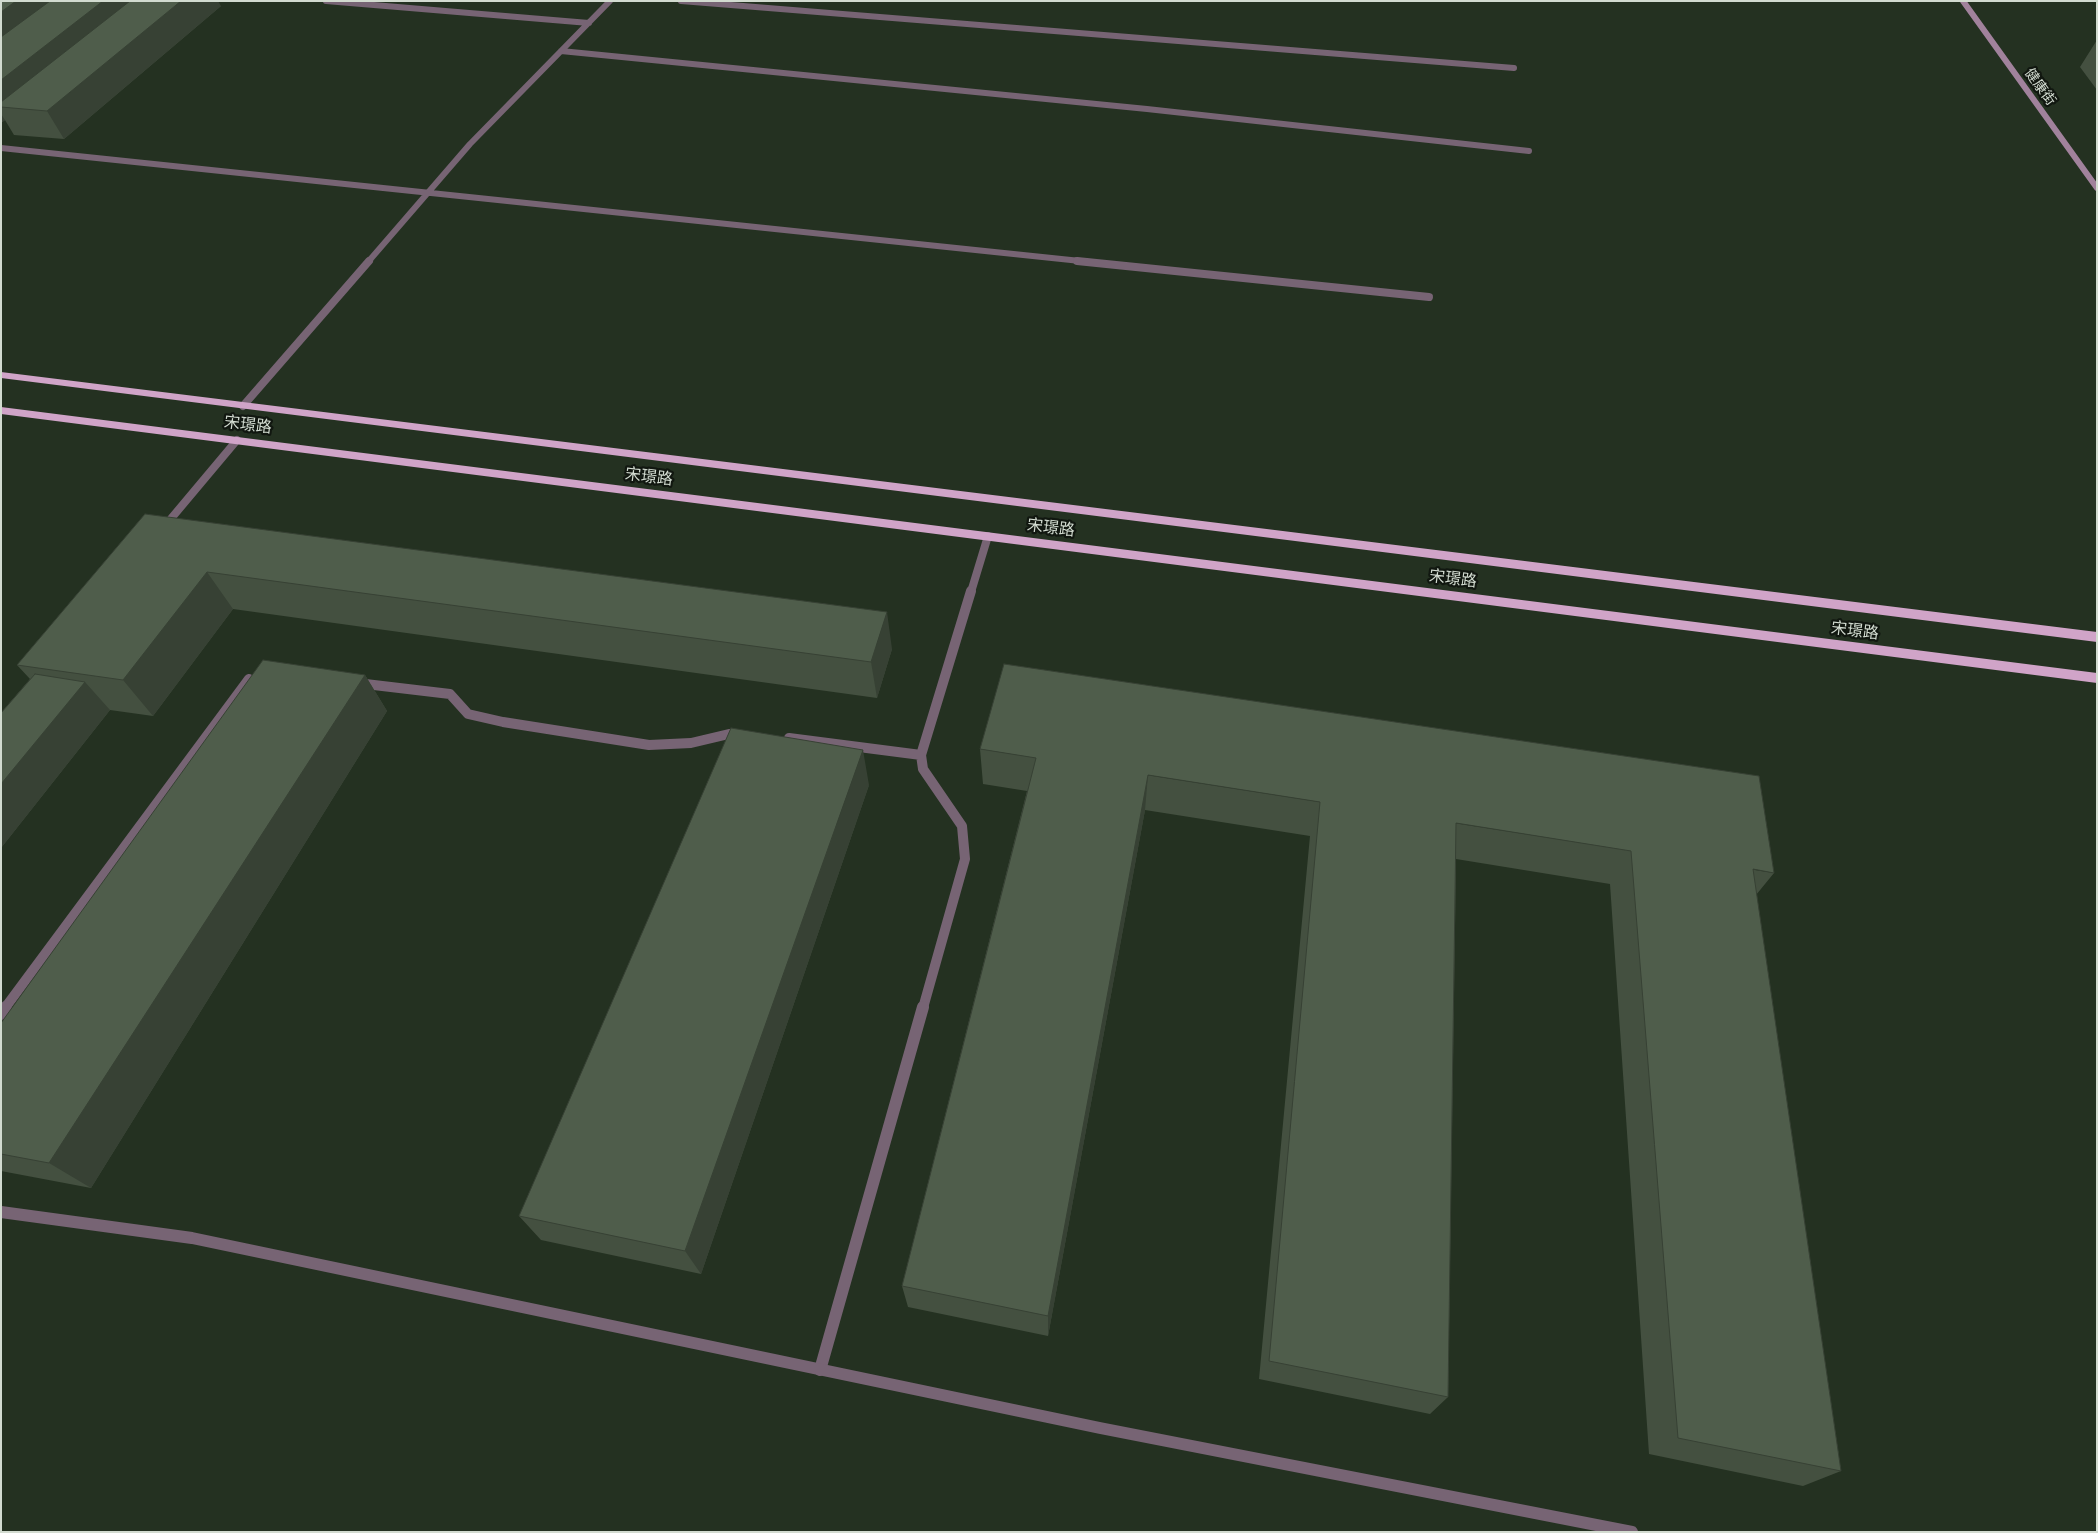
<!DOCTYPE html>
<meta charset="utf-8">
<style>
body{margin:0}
#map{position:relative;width:2098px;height:1533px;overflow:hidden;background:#243121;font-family:Cabin,sans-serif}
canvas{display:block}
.frame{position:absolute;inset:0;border:2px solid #d2dbd0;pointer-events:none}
</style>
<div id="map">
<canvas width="2098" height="1533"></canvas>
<div class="frame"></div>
</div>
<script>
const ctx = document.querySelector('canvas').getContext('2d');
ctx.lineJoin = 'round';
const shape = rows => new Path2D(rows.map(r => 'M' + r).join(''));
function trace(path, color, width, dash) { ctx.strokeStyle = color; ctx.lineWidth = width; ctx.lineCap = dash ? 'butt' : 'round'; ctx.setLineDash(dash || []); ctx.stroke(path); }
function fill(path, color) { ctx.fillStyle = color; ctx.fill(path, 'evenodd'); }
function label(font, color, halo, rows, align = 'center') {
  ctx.font = font + ' Cabin,"Noto Sans SC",sans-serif'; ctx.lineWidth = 4.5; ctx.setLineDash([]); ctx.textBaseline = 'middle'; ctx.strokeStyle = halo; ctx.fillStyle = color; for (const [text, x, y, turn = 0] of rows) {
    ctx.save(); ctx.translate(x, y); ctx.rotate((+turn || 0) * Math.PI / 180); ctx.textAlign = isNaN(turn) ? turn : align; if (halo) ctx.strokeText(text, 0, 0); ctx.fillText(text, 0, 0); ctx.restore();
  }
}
const serviceFar2 = shape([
 [971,592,988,536]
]);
const serviceFar1 = shape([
 [357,683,450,694,468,714,503,722,649,745,691,743,729,734,740,735],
 [789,738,921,755],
 [5,1008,249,679],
 [923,1008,965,859,962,826,923,769,921,755,971,591]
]);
const service = shape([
 [1,1014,6,1007],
 [820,1370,923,1007]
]);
const minorFar2 = shape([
 [326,1,589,23],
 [681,1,1514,68],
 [561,51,1147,109,1529,151],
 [1,148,1090,262],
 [368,262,470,144,610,1]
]);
const minorFar1 = shape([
 [1077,261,1429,297],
 [243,406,369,261],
 [164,527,237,440]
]);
const minor = shape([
 [1,1212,192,1238,1100,1428,1632,1532]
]);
const secondary = shape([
 [1963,1,2097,188]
]);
const trunk = shape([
 [1,372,2097,632,2097,642,1,378,1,372],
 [1,407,2097,673,2097,683,1,414,1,407]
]);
const wall = shape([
 [1,1,221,6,64,139,14,135,5,120,1,123],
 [2097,40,2097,90,2080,67],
 [145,514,892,649,877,698,233,609,153,716,110,710,1,848,1,713,30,679,17,665],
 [365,675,387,711,91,1188,1,1171,1,1023],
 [980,749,1774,873,1756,895,1841,1471,1803,1486,1649,1454,1610,884,1456,859,1448,1397,1430,1414,1259,1379,1310,836,1145,810,1048,1336,908,1307,902,1286,1027,791,983,784],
 [869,785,701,1274,541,1240,519,1216]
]);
const shadedWall = shape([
 [16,1,68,1,1,52,1,12],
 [103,1,152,1,1,107,1,80],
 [181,1,218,1,221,6,64,139,47,111],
 [1,114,5,120,1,123],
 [207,572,233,609,153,716,123,680],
 [887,612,892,649,877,698,871,662],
 [365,675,387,711,91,1188,49,1163],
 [85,682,110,710,1,848,1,784],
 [863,750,869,785,701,1274,685,1251],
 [1148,775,1145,810,1048,1336,1048,1316]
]);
const building = shape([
 [1,1,16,1,1,12,1,1],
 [50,1,103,1,1,80,1,37,50,1],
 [130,1,181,1,47,111,1,107,1,102,130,1],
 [145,514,887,612,871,662,207,572,123,680,17,665,145,514],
 [263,660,365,675,49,1163,1,1154,1,1023,263,660],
 [1004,664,1759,776,1774,873,1753,869,1841,1471,1678,1438,1631,851,1456,823,1448,1397,1269,1361,1320,802,1148,775,1048,1316,902,1286,1036,758,980,749,1004,664],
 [35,674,85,682,1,784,1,713,35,674],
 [731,728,863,750,685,1251,519,1216,731,728]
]);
const farStreetnames = [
 ["健康街",2040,87,54]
];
const streetNames = [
 ["宋璟路",248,425,7],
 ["宋璟路",649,477,7],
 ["宋璟路",1051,528,7],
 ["宋璟路",1453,579,7],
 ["宋璟路",1855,631,7]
];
trace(serviceFar2, '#776474', 8);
trace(serviceFar1, '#776474', 10);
trace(service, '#776474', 12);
trace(minorFar2, '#776474', 6);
trace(minorFar1, '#776474', 8);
trace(minor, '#776474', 12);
trace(secondary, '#a1829c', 6);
fill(trunk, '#d0a4c8');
fill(wall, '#445040');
fill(shadedWall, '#374134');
fill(building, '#4f5d4b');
trace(building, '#374134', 1);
label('14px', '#d2dbd0', '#111710', farStreetnames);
label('16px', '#d2dbd0', '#111710', streetNames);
</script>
